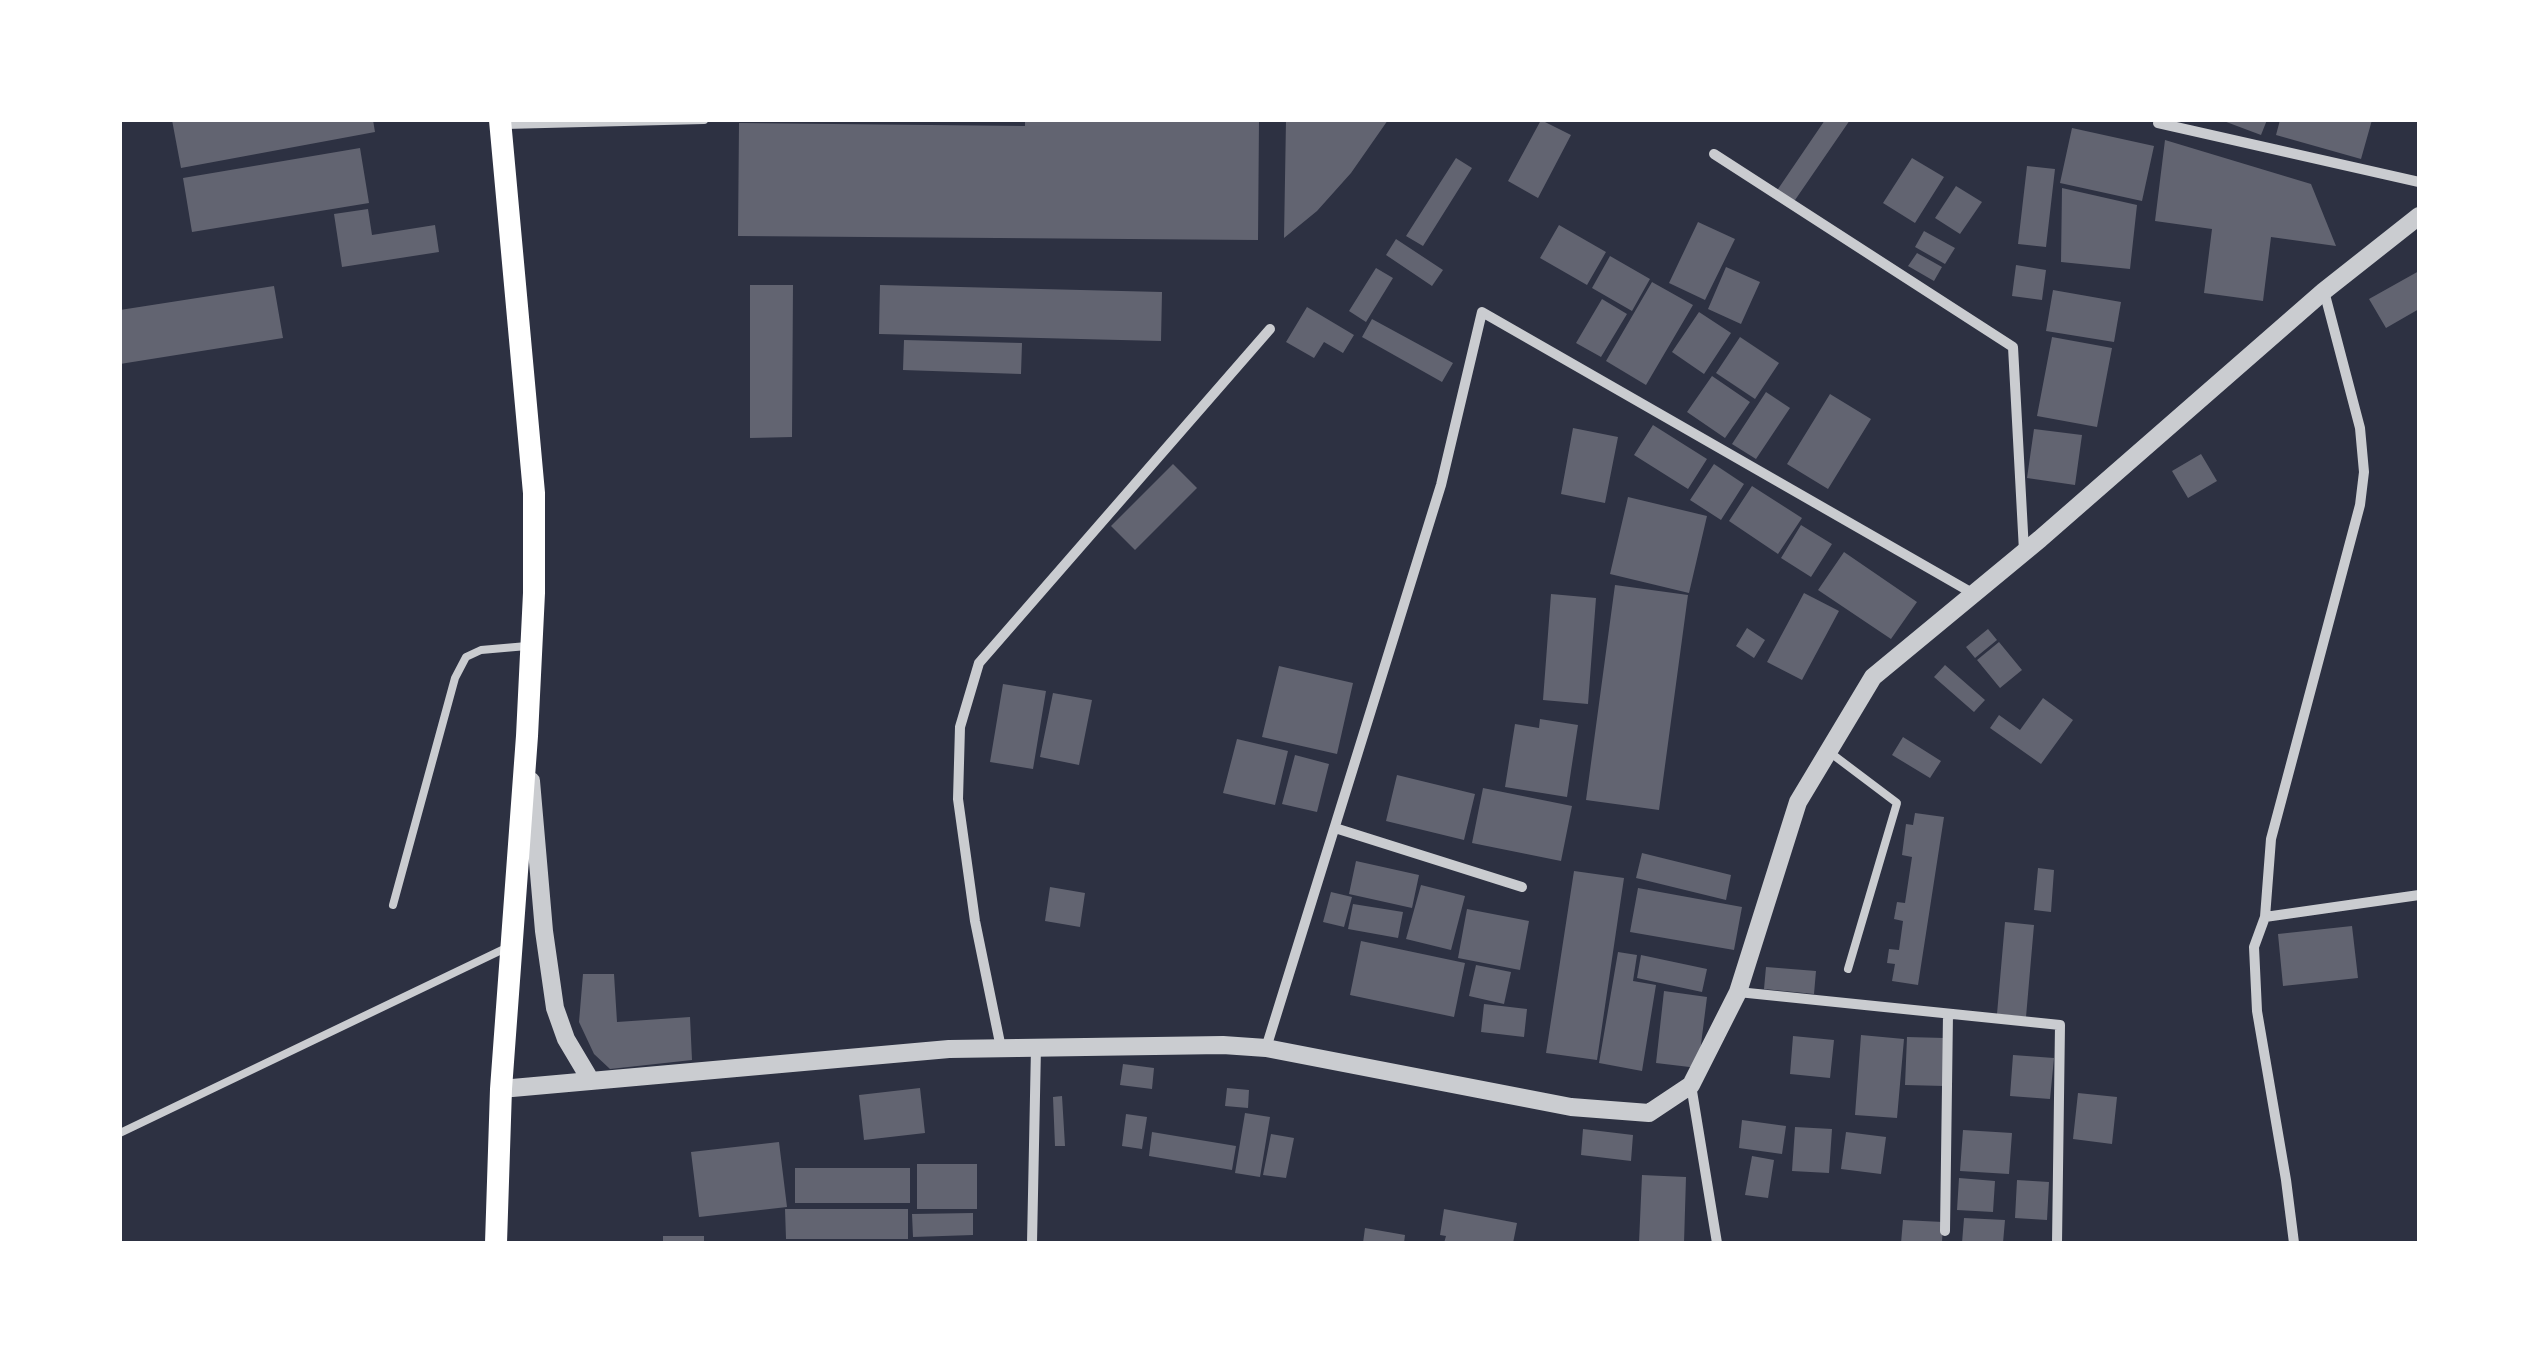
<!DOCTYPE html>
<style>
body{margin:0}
#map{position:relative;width:2539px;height:1363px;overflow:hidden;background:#2d3142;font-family:Jost,sans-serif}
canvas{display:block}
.frame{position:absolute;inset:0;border:122px solid #fff;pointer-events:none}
</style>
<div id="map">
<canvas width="2539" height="1363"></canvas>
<div class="frame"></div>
</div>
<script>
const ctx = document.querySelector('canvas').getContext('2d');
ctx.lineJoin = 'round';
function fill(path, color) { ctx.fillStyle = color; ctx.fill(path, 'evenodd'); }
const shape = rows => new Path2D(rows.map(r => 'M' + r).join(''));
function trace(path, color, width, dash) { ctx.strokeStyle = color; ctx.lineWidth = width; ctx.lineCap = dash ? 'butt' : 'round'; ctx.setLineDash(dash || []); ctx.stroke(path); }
const building = shape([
 [172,120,373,120,375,132,181,168],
 [1025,120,1259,120,1258,240,738,236,739,123,1025,126],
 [1286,120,1388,120,1351,173,1317,211,1284,238],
 [1541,120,1571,135,1538,198,1508,181],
 [1825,120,1850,120,1793,203,1776,192],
 [2221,120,2267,120,2261,135],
 [2280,120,2372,120,2361,159,2276,135],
 [2072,128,2154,146,2142,201,2060,183],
 [2165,140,2311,184,2336,246,2271,237,2263,301,2204,293,2212,229,2155,221],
 [360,148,369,203,192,232,183,178],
 [1456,158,1472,168,1423,246,1406,236],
 [1912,158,1944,177,1915,223,1883,203],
 [2027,166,2055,169,2046,247,2018,244],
 [1956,186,1982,202,1960,234,1935,218],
 [2062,188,2137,205,2130,269,2061,262],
 [368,209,372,235,435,225,439,252,342,267,334,214],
 [1698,222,1735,239,1705,300,1669,283],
 [1559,225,1606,252,1587,285,1540,258],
 [1924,231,1955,248,1945,264,1915,247],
 [1396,239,1443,270,1432,286,1386,255],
 [1917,253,1942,267,1934,281,1908,266],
 [1610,256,1650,279,1632,311,1592,288],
 [2016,265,2046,270,2042,300,2012,296],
 [1726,267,1760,282,1741,324,1708,309],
 [1376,268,1393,278,1366,322,1349,311],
 [2419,271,2419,309,2386,328,2369,299],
 [1652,282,1693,305,1646,385,1606,361],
 [750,285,793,285,792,437,750,438],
 [880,285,1162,292,1161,341,879,334],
 [274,286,283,338,120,364,120,310],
 [2053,290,2121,302,2114,342,2046,331],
 [1602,299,1627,314,1601,357,1576,343],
 [1307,307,1354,335,1343,353,1324,342,1314,358,1286,342],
 [1699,312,1731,333,1704,374,1672,352],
 [1372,319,1453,363,1442,382,1362,337],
 [1740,337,1779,363,1755,399,1716,373],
 [2052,337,2112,348,2097,427,2037,416],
 [904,340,1022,343,1021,374,903,370],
 [1712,376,1750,402,1725,438,1687,412],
 [1766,392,1790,408,1756,459,1732,444],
 [1830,394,1871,419,1828,489,1787,464],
 [1653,425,1707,459,1688,489,1634,455],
 [1573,428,1618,437,1605,503,1561,494],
 [2034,429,2082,435,2075,485,2027,478],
 [2201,454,2217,481,2188,498,2172,471],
 [1173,464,1197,488,1135,550,1111,526],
 [1714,464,1744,484,1721,520,1690,500],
 [1752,486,1802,518,1778,554,1729,521],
 [1628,497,1707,516,1689,593,1610,574],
 [1801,525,1832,544,1811,577,1781,558],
 [1844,552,1917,602,1891,639,1818,590],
 [1615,585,1688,595,1659,810,1586,800],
 [1804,593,1839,611,1802,680,1767,662],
 [1551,594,1596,598,1588,704,1543,700],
 [1747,628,1765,640,1754,658,1736,646],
 [1988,629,1997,640,1975,658,1966,647],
 [1999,642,2022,670,2000,688,1977,660],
 [1945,665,1985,700,1974,712,1934,677],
 [1279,666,1353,683,1337,754,1262,737],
 [1003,684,1046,691,1033,769,990,762],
 [1053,693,1092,700,1079,765,1040,757],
 [2043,698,2073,720,2041,764,1990,728,1999,715,2020,730],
 [1540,719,1578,725,1567,797,1505,787,1515,724,1539,728],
 [1903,737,1941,761,1930,778,1892,755],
 [1237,739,1288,751,1275,805,1223,793],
 [1295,755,1329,764,1317,812,1282,804],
 [1397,775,1475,794,1464,840,1386,821],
 [1483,788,1572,806,1561,861,1472,843],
 [1915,813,1944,817,1918,985,1892,981,1895,964,1887,963,1889,949,1899,950,1903,921,1894,919,1897,902,1905,903,1912,857,1902,855,1906,824,1913,825],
 [1642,853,1731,875,1726,900,1636,878],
 [1356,861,1419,875,1412,908,1349,894],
 [2038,868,2054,870,2051,912,2034,910],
 [1574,871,1624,878,1597,1060,1546,1053],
 [1421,885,1465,896,1451,950,1406,939],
 [1050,887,1085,893,1080,927,1045,921],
 [1638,888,1742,907,1734,950,1630,932],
 [1331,892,1352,897,1344,927,1323,922],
 [1353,904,1403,912,1398,938,1348,929],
 [1467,909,1529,921,1520,970,1458,958],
 [2005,922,2034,925,2026,1017,1997,1014],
 [2352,926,2358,978,2283,986,2278,934],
 [1361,941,1465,963,1454,1017,1350,995],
 [1618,952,1637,955,1633,981,1656,985,1642,1071,1599,1063],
 [1641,955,1707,969,1702,992,1637,978],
 [1476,965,1511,972,1504,1004,1469,996],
 [1766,967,1816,971,1814,994,1764,989],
 [583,974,614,974,617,1022,690,1017,692,1060,610,1069,594,1054,579,1022],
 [1664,991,1707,997,1698,1068,1656,1063],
 [1484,1004,1527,1009,1524,1037,1481,1032],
 [1861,1035,1904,1039,1897,1118,1855,1115],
 [1793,1036,1834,1040,1830,1078,1790,1074],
 [1907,1037,1945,1038,1944,1086,1905,1085],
 [2013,1055,2054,1058,2050,1099,2010,1096],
 [1123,1064,1154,1068,1152,1089,1120,1085],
 [920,1088,925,1133,864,1140,859,1095],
 [1227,1088,1249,1090,1248,1108,1225,1106],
 [2078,1093,2117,1097,2112,1144,2073,1139],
 [1062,1096,1065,1146,1055,1146,1053,1097],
 [1245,1113,1270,1117,1260,1177,1235,1173],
 [1126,1114,1147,1117,1142,1149,1122,1146],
 [1742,1120,1786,1126,1782,1154,1739,1148],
 [1795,1127,1832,1129,1829,1173,1792,1171],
 [1583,1129,1633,1135,1631,1161,1581,1155],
 [1963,1130,2012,1133,2009,1174,1960,1171],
 [1152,1132,1236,1146,1232,1170,1149,1156],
 [1846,1132,1886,1137,1881,1174,1841,1169],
 [1271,1134,1294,1138,1286,1178,1263,1175],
 [779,1142,787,1207,699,1217,691,1152],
 [1752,1156,1774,1160,1768,1198,1745,1195],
 [917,1164,977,1164,977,1209,917,1209],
 [795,1168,910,1168,910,1203,795,1203],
 [1642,1175,1686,1177,1684,1243,1639,1243],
 [1959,1178,1995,1181,1993,1212,1957,1210],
 [2017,1180,2049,1182,2047,1220,2015,1218],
 [785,1209,908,1209,908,1239,786,1239],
 [1444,1209,1517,1223,1513,1243,1444,1243,1446,1236,1440,1235],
 [973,1213,973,1235,913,1237,912,1214],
 [1964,1218,2005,1220,2003,1243,1962,1243],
 [1903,1220,1943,1222,1942,1243,1901,1243],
 [1365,1228,1405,1235,1404,1243,1363,1243],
 [663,1236,704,1236,704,1243,663,1243]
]);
const service = shape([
 [505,125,704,120],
 [1828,751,1897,803,1848,969],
 [393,905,455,678,466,657,481,650,527,646],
 [120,1133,508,947]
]);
const minor = shape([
 [2158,123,2419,182],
 [1714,154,2013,347,2024,551],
 [2324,291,2360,428,2364,472,2360,505,2271,839,2265,917,2419,895],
 [1335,828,1522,887],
 [2265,917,2254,947,2257,1011,2286,1180,2294,1243],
 [1738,992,2060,1025,2057,1243],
 [1001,1048,975,921,958,799,960,727,979,663,1270,329],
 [1266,1048,1441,485,1482,312,1974,594],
 [1691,1085,1717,1243],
 [1945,1231,1948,1014],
 [1032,1243,1036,1047]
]);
const tertiary = shape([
 [531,781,544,931,555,1008,566,1039,591,1081],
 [501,1089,949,1049,1223,1045,1266,1048,1571,1107,1649,1113,1691,1085,1738,992,1798,802,1873,677,2040,539,2324,291,2419,216]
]);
const trunk = shape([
 [496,1243,501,1089,527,736,534,593,534,493,500,120]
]);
fill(building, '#626471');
trace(service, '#caccd0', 8);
trace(minor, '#caccd0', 10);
trace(tertiary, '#caccd0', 18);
trace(trunk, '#fff', 22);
</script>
